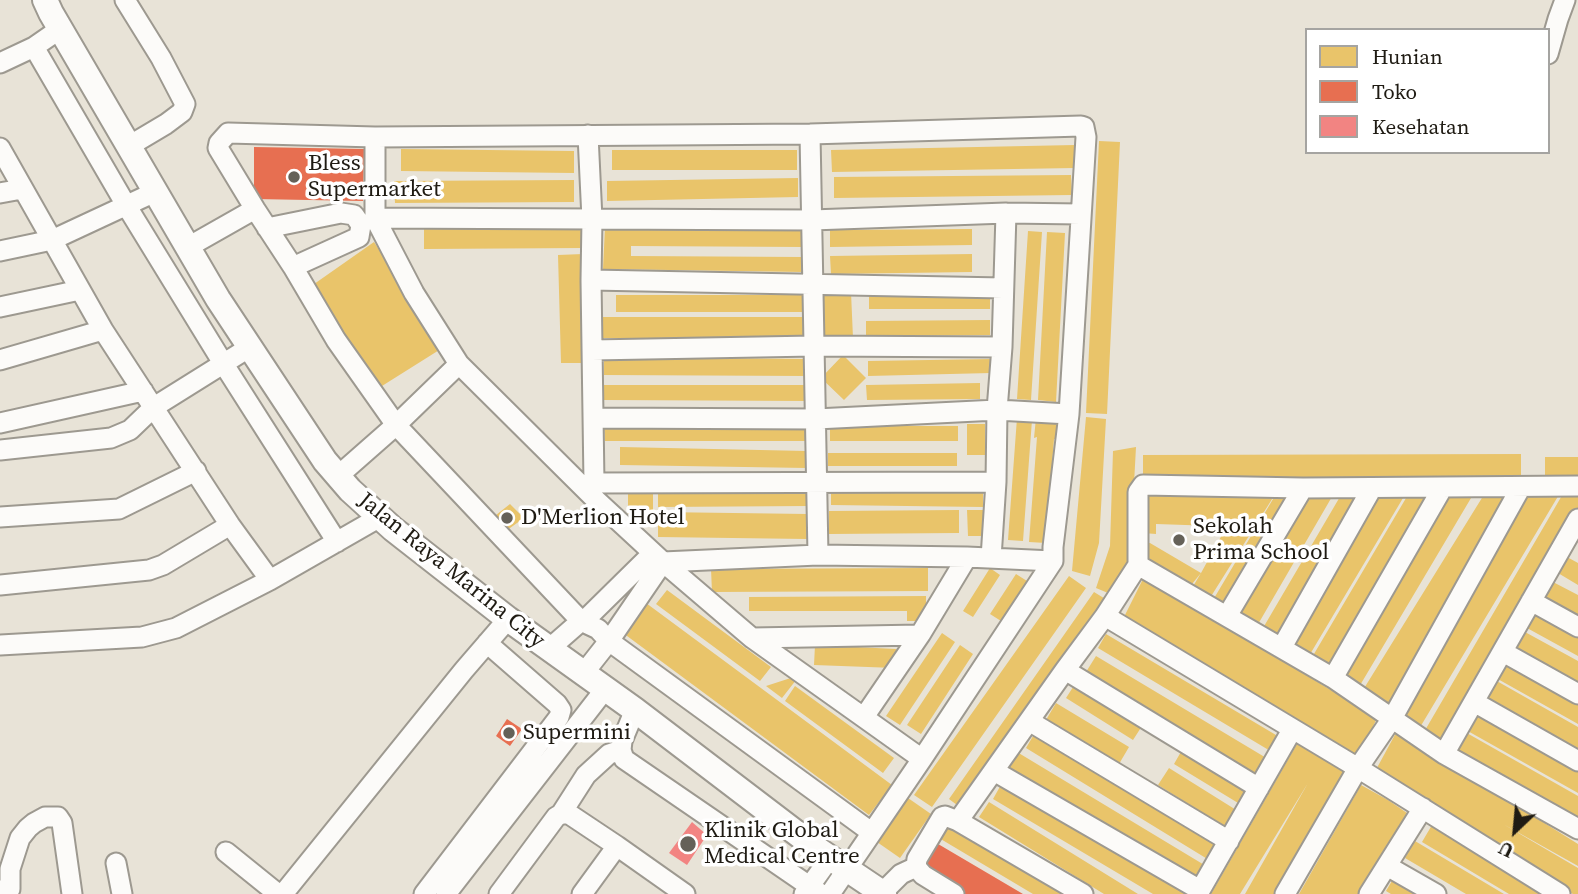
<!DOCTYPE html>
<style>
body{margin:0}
#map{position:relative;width:1578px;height:894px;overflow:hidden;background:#e8e3d7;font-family:"Source Serif 4",serif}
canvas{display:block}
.legend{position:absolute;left:1305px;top:28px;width:245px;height:126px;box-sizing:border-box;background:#fff;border:2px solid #a5a4a1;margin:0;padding:9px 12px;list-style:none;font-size:21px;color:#1f1b13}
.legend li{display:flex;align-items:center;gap:14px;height:35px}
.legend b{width:35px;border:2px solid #a5a4a1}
.north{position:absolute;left:1480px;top:796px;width:70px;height:70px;-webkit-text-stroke:5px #fff;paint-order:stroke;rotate:206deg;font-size:19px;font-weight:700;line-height:28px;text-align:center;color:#1f1b13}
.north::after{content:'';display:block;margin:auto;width:24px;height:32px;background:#1f1b13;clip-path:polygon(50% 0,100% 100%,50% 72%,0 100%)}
</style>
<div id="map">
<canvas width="1578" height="894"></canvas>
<ul class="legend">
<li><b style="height:19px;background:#e9c46a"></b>Hunian</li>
<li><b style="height:19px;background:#e76f51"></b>Toko</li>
<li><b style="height:19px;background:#f28482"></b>Kesehatan</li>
</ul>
<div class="north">U</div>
</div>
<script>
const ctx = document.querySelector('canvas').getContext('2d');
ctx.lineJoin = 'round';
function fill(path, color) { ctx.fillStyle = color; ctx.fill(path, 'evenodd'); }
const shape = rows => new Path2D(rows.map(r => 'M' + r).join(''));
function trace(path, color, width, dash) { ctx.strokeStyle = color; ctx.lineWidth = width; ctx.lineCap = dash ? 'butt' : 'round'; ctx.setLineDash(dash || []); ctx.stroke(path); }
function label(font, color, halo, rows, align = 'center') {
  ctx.font = font + ' "Source Serif 4",serif'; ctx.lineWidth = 7; ctx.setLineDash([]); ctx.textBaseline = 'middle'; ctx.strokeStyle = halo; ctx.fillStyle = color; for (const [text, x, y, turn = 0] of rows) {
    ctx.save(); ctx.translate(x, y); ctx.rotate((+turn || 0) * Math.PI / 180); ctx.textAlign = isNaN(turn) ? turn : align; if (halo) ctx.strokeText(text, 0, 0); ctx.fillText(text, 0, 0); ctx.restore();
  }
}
const homes = shape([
 [1099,141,1120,142,1107,414,1086,413],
 [1075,145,1075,168,832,172,831,150],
 [401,149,574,151,574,173,401,171],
 [612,150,797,150,797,170,612,170],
 [1071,175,1072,195,834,198,834,177],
 [798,178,798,197,607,201,607,181],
 [574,180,574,202,395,203,394,181],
 [424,224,582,224,583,248,424,249],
 [605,227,804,229,804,247,631,246,631,256,803,257,803,272,603,269],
 [972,229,972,245,830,247,830,230],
 [1028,231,1042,232,1031,400,1017,399],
 [1047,232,1065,233,1056,402,1038,400],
 [374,242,444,347,374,391,307,289],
 [583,254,586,363,561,363,558,255],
 [972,254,972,272,831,274,830,256],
 [851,292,853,338,825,339,823,293],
 [616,295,806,295,806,312,616,312],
 [869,296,990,296,990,309,869,309],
 [601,317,807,317,807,338,601,338],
 [990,320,990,335,866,336,866,321],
 [843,355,866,378,844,400,821,378],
 [604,357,807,359,807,376,604,375],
 [991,359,991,373,868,376,868,361],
 [980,383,980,399,867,400,866,385],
 [604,385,807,385,808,401,604,400],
 [1086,417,1106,419,1099,543,1090,576,1072,571],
 [1017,418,1032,420,1023,541,1008,540],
 [1036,418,1064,420,1062,440,1054,439,1046,543,1029,542,1037,437,1034,438],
 [604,424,807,424,807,441,605,441],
 [967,424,985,424,985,455,967,455],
 [830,426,958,426,958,441,830,441],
 [620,447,807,451,807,468,620,465],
 [1136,447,1130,557,1108,593,1096,588,1110,546,1113,451],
 [828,453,957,453,957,466,828,466],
 [1521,454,1521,479,1143,480,1143,455],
 [1545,457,1578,457,1578,482,1545,482],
 [808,488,809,506,658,507,658,489],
 [831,492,983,493,983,507,831,505],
 [1447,492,1474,493,1359,687,1341,676],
 [1512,492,1390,709,1363,690,1485,493],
 [1524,492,1560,493,1419,729,1400,715],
 [1564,492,1578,492,1578,509,1442,742,1424,732],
 [628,493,653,493,653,515,628,514],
 [1307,493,1333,495,1257,626,1236,614],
 [1364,493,1279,640,1263,628,1341,495],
 [1406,493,1309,656,1288,645,1375,494],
 [1409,493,1434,493,1331,671,1311,659],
 [1276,494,1293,494,1225,607,1213,600],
 [1145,495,1274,496,1210,598,1192,588,1201,573,1188,589,1141,561,1143,543,1150,543,1201,573,1223,533,1215,526,1156,524,1156,534,1143,533],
 [510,504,524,518,503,533,491,519],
 [959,510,959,533,829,534,829,511],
 [967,510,988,510,988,536,968,536],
 [658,512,808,514,807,539,658,537],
 [1567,557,1578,563,1578,585,1558,573],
 [928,568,928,591,712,592,711,569],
 [990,568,1000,575,973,617,963,611],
 [1016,574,1027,581,1001,621,990,614],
 [1069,576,1086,588,932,807,914,795],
 [1144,577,1377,718,1366,742,1353,762,1120,625],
 [1553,582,1578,595,1578,620,1543,600],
 [667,590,771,667,760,681,656,604],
 [1094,592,1107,600,961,808,949,799],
 [926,596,926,621,907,621,907,611,749,611,749,597],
 [646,603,892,785,869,815,623,633],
 [1538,608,1578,630,1578,656,1527,628],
 [1525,632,1578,661,1578,687,1514,651],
 [942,633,955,642,900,725,886,716],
 [1106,634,1281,738,1272,752,1098,648],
 [815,645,896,649,895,668,814,665],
 [960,645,973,654,921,734,907,725],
 [1096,656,1268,759,1258,775,1086,672],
 [1507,659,1578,698,1578,724,1496,678],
 [800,675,782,698,766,686],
 [1495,680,1578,727,1578,756,1482,702],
 [1075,684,1142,726,1133,740,1066,698],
 [795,686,894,758,883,773,785,701],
 [1056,703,1129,747,1119,764,1046,720],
 [1477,710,1578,767,1578,793,1466,730],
 [1036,731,1219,844,1209,860,1026,748],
 [1397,731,1578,844,1578,866,1503,824,1578,868,1578,894,1573,894,1372,777],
 [1465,732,1578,796,1578,824,1453,753],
 [1298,742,1351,772,1275,894,1245,894,1308,783,1240,894,1211,894],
 [1182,750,1252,792,1243,806,1174,764],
 [1017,752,1206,866,1196,883,1007,769],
 [1169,768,1241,813,1230,830,1158,785],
 [1002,783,1189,894,1153,894,993,799],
 [1361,785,1388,800,1407,813,1358,894,1299,894],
 [908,798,931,814,900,858,877,842],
 [989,802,1138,894,1104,894,979,817],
 [948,823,1068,894,1033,894,939,838],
 [1432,825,1547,894,1509,894,1422,842],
 [1415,841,1504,894,1466,894,1405,858],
 [1396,874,1429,894,1391,894,1386,891]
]);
const shops = shape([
 [254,147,364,149,363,201,254,199],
 [507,719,522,729,510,746,496,736],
 [933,841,1023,894,959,894,916,867]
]);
const health = shape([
 [692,822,707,835,687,865,669,853]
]);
const minor = shape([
 [125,0,161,58,185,104,182,112,166,124,129,146],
 [34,47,126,205,223,363,337,542],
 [1548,54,1558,19,1565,0],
 [0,63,34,47,60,29],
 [810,134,818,555],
 [588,135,592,219,591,280,594,483],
 [375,137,375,218,414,293,459,364,596,500,663,562,752,638,922,759],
 [0,148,103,330,230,525,270,580],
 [0,193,22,189],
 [375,218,812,220,1006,213,1081,214],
 [267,228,341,213,354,215,361,225,359,237,293,267],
 [188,247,255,209],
 [0,251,52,240,155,192],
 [591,280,1003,288],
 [0,307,80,290],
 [592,350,814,346,1002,347],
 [0,360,103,330],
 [594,418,816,419,997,410,1069,414],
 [0,423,143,391],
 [0,450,111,438,130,430,154,407,250,347],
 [338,476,396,425,459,364],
 [582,485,594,483,996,482],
 [0,517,119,509,196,471],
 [991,558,996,482,997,410,1002,347,1006,213],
 [1138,565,1333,678,1444,754,1578,829],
 [0,585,149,570,163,565,230,525],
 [1531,601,1578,627],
 [1105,616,1358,768,1560,894],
 [1227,616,1303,488],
 [752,638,920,635],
 [0,645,142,637,176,628,270,580,380,517],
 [1282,647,1372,488],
 [549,649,581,621,588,617,653,553],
 [1503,652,1578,694],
 [1065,670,1259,788],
 [583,674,609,641,663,562,818,555,967,557,1053,561,1053,547,1069,414,1086,137,1084,127,1081,126,810,134,375,137,228,133,219,143,218,148,255,209,293,267,336,340,396,425,581,621,598,629,609,641,871,832],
 [1333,678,1443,487],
 [1474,702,1578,761],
 [635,710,622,741,621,750,624,759,821,894],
 [864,717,920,635,967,557],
 [1029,721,1229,841],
 [1444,754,1578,519],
 [994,771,1200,890],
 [561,814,586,775,609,754,621,750],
 [958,821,1065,670,1105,616,1138,565,1138,492,1143,485,1303,488,1578,486],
 [226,852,278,894],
 [116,863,122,894],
 [1387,866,1436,894],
 [0,890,10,889,10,869,20,838,28,828,34,823,45,817,58,817,62,823,72,894],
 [882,893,901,874,916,867],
 [283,894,464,670,508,619],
 [424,894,559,717,561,710,557,704,487,643],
 [446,894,606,688],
 [499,894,556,817,561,814,569,814,617,846,685,894],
 [582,894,617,846],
 [804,894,830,858],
 [830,894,922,759,1053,561],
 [954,894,923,875,916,867,917,859,942,817,945,816,958,821,1083,894],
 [1198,894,1292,730],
 [1285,894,1358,768,1393,717,1521,487],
 [1369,894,1423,808]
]);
const major = shape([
 [45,0,51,13,218,299,325,461,350,490,393,529,508,619,635,710,820,851,884,894]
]);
const markers = [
 [294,177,7,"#656158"],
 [507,518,7,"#656158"],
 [1179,540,7,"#656158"],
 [509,733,7,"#656158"],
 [688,844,9,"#656158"]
];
const poiNames = [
 ["Bless",308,164],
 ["Supermarket",308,190],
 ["D'Merlion Hotel",521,518],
 ["Sekolah",1193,527],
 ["Prima School",1193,553],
 ["Supermini",523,733],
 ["Klinik Global",704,831],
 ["Medical Centre",704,857]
];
const streetNames = [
 ["Jalan Raya Marina City",451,571,39]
];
fill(homes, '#e9c46a');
fill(shops, '#e76f51');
fill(health, '#f28482');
trace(minor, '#9d9990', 23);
trace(major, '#9d9990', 28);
trace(minor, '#fcfbf9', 19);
trace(major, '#fcfbf9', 24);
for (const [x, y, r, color] of markers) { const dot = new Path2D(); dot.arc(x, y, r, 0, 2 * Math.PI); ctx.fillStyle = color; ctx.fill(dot); trace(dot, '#fff', 2.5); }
label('23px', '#1f1b13', '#fff', poiNames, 'left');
label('23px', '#1f1b13', '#fff', streetNames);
</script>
